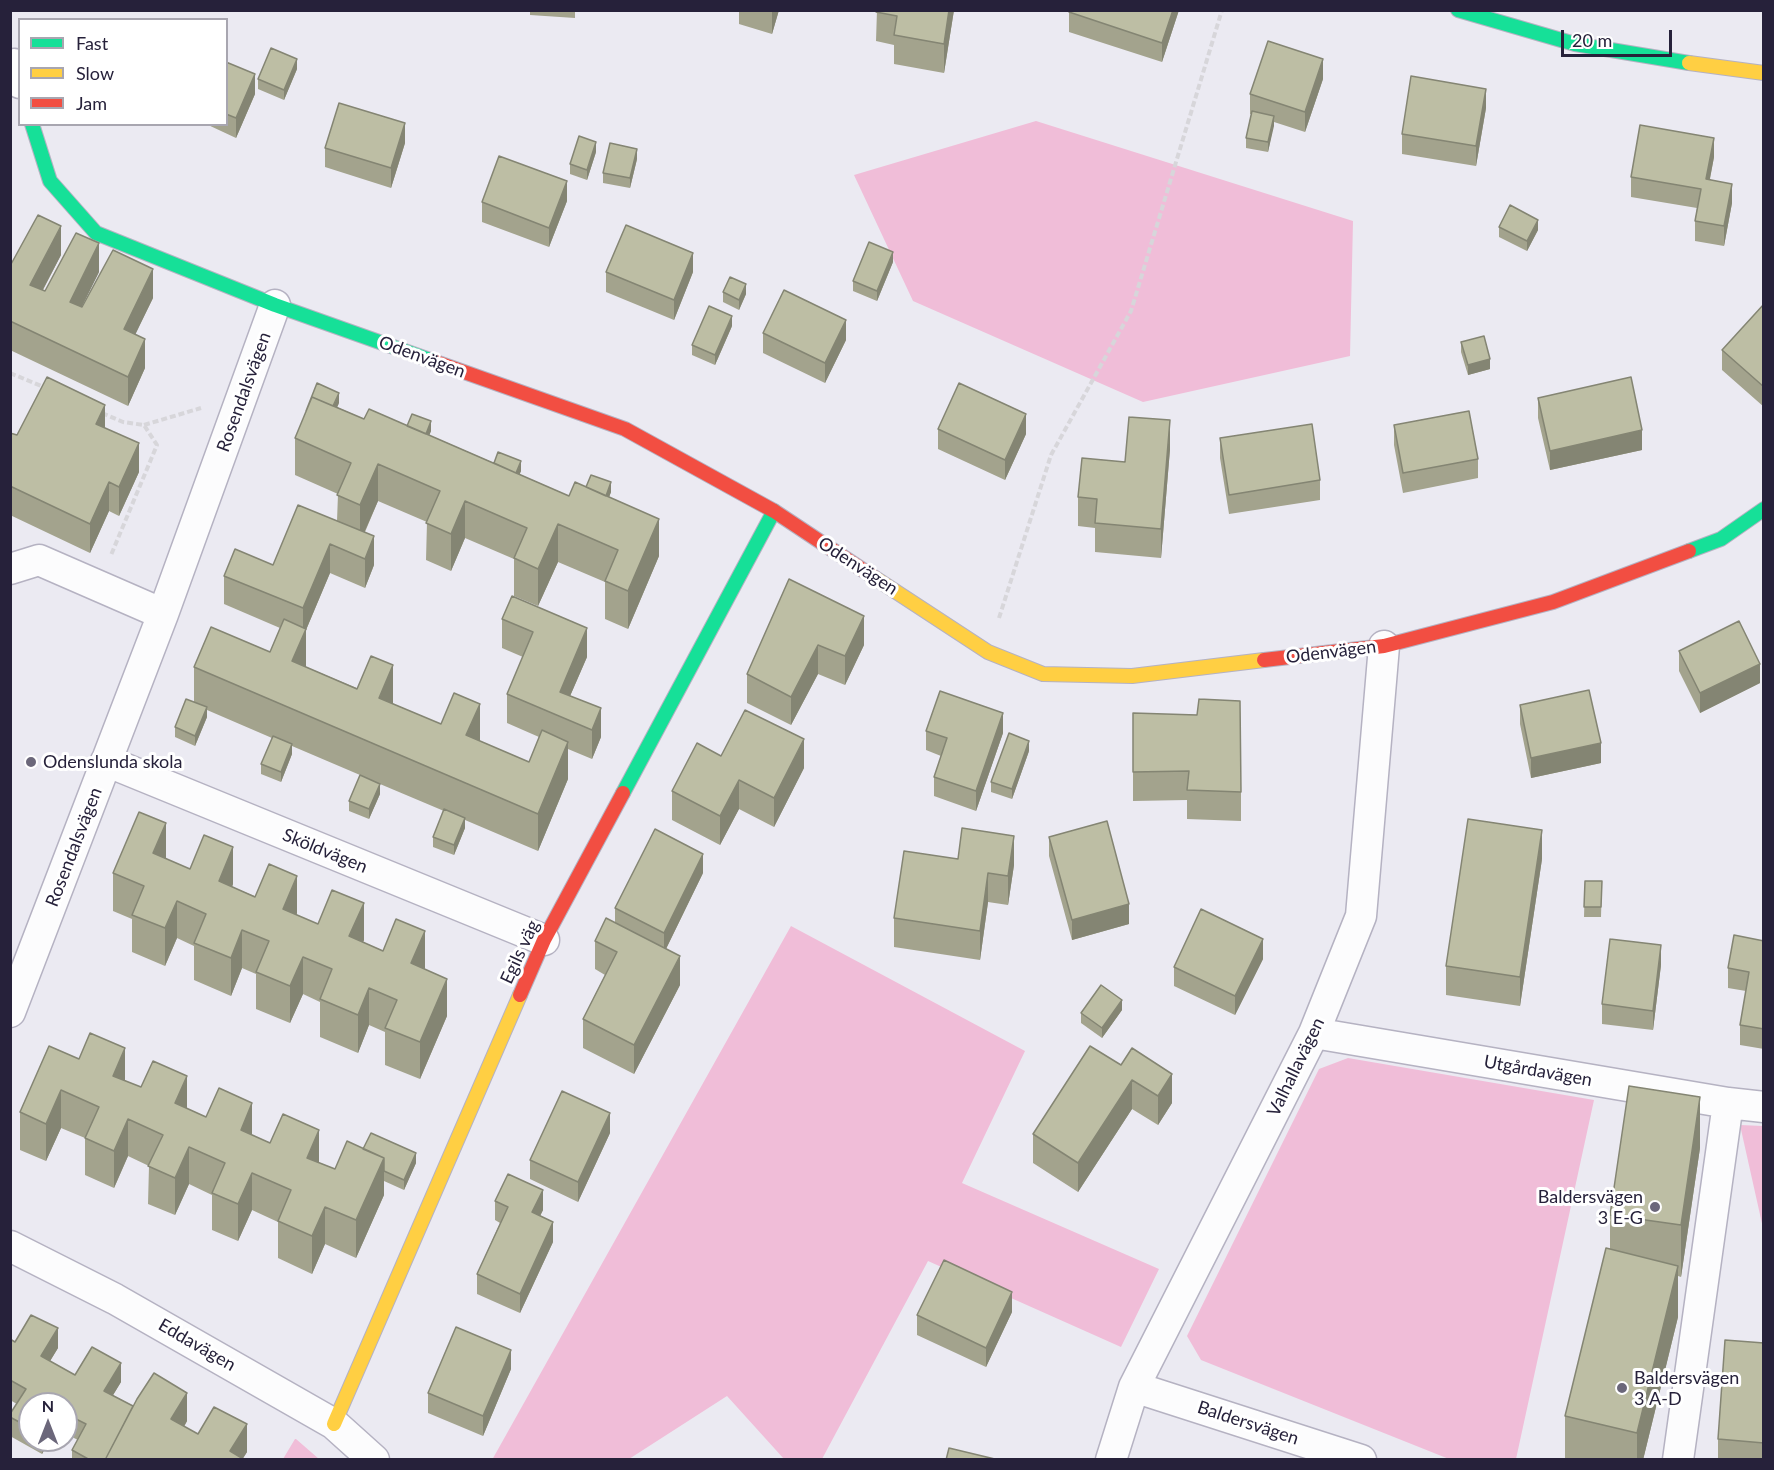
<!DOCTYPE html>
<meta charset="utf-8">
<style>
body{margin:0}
#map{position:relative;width:1774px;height:1470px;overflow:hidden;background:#ebeaf2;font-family:Lato,sans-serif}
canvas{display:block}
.frame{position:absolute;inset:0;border:12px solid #26213a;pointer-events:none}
.legend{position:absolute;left:18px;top:18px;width:210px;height:108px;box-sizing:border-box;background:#fff;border:2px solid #a8a6b0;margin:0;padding:8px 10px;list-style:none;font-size:18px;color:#26213a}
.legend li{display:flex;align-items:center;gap:12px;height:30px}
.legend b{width:30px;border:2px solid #a8a6b0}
.north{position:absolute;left:18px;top:1392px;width:60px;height:60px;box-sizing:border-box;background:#fff;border:2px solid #a8a6b0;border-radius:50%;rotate:0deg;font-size:16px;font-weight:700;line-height:24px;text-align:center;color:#26213a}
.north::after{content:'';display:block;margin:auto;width:21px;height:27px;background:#6b677a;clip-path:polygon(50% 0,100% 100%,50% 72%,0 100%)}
.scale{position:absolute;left:1561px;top:30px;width:111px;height:27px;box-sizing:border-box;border:3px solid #26213a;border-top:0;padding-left:8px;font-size:18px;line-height:21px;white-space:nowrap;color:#26213a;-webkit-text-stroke:4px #fff;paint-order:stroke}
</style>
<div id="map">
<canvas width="1774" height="1470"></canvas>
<div class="frame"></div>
<ul class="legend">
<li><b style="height:8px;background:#16e098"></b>Fast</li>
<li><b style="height:8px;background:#ffcf43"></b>Slow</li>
<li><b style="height:8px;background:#f24e42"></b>Jam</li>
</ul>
<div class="north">N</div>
<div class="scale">20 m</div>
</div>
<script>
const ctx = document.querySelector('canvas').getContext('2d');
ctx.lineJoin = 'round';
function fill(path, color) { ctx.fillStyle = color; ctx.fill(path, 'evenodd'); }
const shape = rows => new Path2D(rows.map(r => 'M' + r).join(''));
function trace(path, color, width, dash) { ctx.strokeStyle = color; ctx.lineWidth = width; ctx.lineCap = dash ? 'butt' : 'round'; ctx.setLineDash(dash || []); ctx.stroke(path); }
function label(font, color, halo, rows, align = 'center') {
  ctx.font = font + ' Lato,sans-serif'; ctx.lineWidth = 6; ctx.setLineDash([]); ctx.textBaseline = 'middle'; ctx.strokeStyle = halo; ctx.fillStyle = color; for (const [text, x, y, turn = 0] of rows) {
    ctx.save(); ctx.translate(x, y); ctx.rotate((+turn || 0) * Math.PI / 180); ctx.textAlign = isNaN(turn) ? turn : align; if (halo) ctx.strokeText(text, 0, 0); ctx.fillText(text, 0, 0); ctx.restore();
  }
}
const green = shape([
 [1036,121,1353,221,1350,356,1143,402,913,301,854,175],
 [791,926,1025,1051,962,1183,1159,1269,1121,1347,928,1261,822,1459,784,1459,727,1396,629,1459,492,1460],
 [1348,1058,1594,1100,1516,1459,1449,1459,1201,1360,1187,1336,1319,1069],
 [1740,1125,1763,1126,1763,1228],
 [295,1439,296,1439,319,1459,283,1459]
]);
const path = shape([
 [10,373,46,388],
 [102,413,123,422,144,425,157,445,111,555],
 [144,425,201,408],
 [999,618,1051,455,1131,311,1222,10]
]);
const street = shape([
 [14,64,20,83],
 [10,569,39,560,163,614],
 [106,761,544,940],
 [10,1012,163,614,275,305],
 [1314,1033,1728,1103,1764,1107],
 [10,1246,115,1299,334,1424,374,1460],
 [1134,1387,1361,1460],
 [1111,1460,1134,1387,1314,1033,1361,916,1384,646],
 [1678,1460,1728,1103]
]);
const fast = shape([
 [1458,10,1575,44,1689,63],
 [32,124,50,181,96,233,275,305,433,361],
 [1689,551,1721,539,1764,509],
 [623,793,774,511]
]);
const slow = shape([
 [1689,63,1764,73],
 [875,578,988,652,1043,674,1132,676,1264,660],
 [334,1424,520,995]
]);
const jam = shape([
 [433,361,625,429,774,511,875,578],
 [1264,660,1384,646,1553,602,1689,551],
 [520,995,544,940,623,793]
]);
const wall = shape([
 [530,10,575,10,575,18,530,15],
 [739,10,779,10,772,34,739,24],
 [877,10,954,10,944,73,894,64,894,45,876,41],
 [1179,10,1162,62,1069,32,1069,12],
 [226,62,255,94,236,138,206,124,226,124],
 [297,69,284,100,258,89,258,79],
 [1323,79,1305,132,1274,122,1268,152,1246,148,1246,138,1251,114,1250,114,1250,94],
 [1486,108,1476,166,1402,154,1402,134],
 [405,143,391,188,325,167,325,148],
 [596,152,587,180,570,174,570,164],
 [1714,157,1710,179,1732,203,1724,246,1695,241,1695,221,1697,208,1631,197,1631,177],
 [637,159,630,188,603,183,603,173],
 [567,201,549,247,482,222,482,202],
 [1499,227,1538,230,1527,251,1499,237],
 [61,255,43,290,45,291,99,272,81,307,153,298,135,334,145,368,128,406,10,350,10,266],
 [893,262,877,301,853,291,853,281],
 [606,272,693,272,674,320,606,292],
 [723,292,746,294,739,310,723,302],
 [1764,304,1764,407,1722,370,1722,350],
 [732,326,715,365,692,355,692,345],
 [763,333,846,340,825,383,763,353],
 [1461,342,1490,369,1468,375,1461,352],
 [1538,398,1642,450,1550,470,1538,418],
 [339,403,337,407,364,419,407,426,431,431,429,435,494,463,521,471,519,474,569,496,586,487,611,492,609,497,659,556,628,629,605,619,605,582,558,562,538,606,514,596,514,559,465,538,451,571,426,560,427,522,378,501,365,532,374,565,365,588,330,573,306,630,306,667,393,703,392,704,529,762,539,737,507,723,507,694,523,657,502,648,502,619,512,596,587,657,570,696,601,737,592,759,568,749,568,779,538,851,465,820,465,828,454,855,433,847,433,837,444,811,380,784,380,794,369,819,349,811,349,801,360,775,292,746,292,754,281,782,261,774,261,764,272,738,207,710,207,717,195,746,175,737,175,727,194,702,194,667,270,652,280,628,224,604,224,576,273,565,337,521,338,494,295,475,295,438],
 [1394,425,1478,459,1478,478,1403,493,1394,445],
 [105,428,139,472,119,516,109,511,90,553,10,515,10,433,17,435],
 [938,429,1026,434,1005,480,938,449],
 [1220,438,1320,480,1320,500,1229,514,1220,458],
 [1170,449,1161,558,1095,552,1095,528,1078,526,1078,497,1125,462],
 [789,579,864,645,845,685,818,674,791,725,747,703,747,674],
 [1679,651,1760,683,1700,713,1679,671],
 [1520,705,1601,763,1531,778,1520,724],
 [1133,713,1241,792,1241,821,1187,819,1187,800,1133,801],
 [926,731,1003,733,976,811,934,796,934,777,941,756,926,750],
 [1029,751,1012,799,991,792,991,782],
 [721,756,804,768,774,827,739,809,720,845,672,820,672,791],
 [1049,837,1129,924,1072,940,1049,856],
 [166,859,190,869,233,884,232,887,297,913,296,915,318,924,364,940,363,942,425,969,447,1016,420,1079,385,1065,385,1032,369,1025,358,1053,320,1037,320,1002,303,994,290,1023,256,1009,256,974,242,968,231,996,194,980,194,946,177,938,165,966,132,952,132,919,113,911,113,873],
 [958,859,1014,865,1008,905,988,902,980,960,894,947,894,918],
 [1542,859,1520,1006,1446,995,1446,966],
 [703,873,666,949,680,985,634,1074,583,1048,583,1019,605,975,595,969,595,941,615,922,615,908],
 [1585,881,1602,881,1601,917,1584,917],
 [1764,941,1764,1049,1740,1045,1740,1025,1746,991,1728,988,1728,968],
 [1263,959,1235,1015,1174,986,1174,967],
 [1661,965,1653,1030,1602,1024,1602,1004],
 [1122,1010,1102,1038,1081,1023,1081,1013],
 [49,1046,206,1117,335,1169,363,1149,416,1163,404,1190,384,1181,384,1195,356,1258,325,1244,312,1274,278,1258,278,1222,252,1210,238,1241,212,1230,212,1195,189,1184,175,1215,148,1204,149,1166,128,1156,114,1188,85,1175,85,1138,61,1128,46,1161,20,1150,20,1112],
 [1090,1046,1172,1103,1158,1125,1132,1109,1078,1192,1033,1163,1033,1134],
 [610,1133,578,1202,530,1179,530,1160],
 [1700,1148,1681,1277,1678,1276,1678,1317,1643,1460,1565,1460,1565,1416,1610,1249,1610,1215],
 [495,1201,543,1210,540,1216,553,1242,520,1313,477,1294,477,1274,500,1223,495,1220],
 [1012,1312,986,1367,917,1335,917,1315],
 [10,1339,15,1342,58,1348,50,1361,75,1375,121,1382,113,1395,133,1406,187,1421,184,1427,198,1434,247,1452,243,1458,245,1460,72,1460,72,1450,78,1440,66,1434,66,1404,30,1404,30,1440,50,1440,42,1454,10,1436,10,1414,17,1404,10,1400],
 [1764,1343,1764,1460,1718,1460,1718,1439],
 [511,1369,483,1436,428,1413,428,1393]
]);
const shadedWall = shape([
 [772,10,779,10,772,34],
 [949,10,954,10,944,73,944,44],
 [1173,10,1179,10,1162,62,1162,43],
 [297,59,297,69,284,100,284,90],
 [1323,59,1323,79,1305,132,1305,112],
 [255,74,255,94,236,138,236,118],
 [1486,89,1486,108,1476,166,1476,146],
 [1274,116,1274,126,1268,152,1268,142],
 [405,123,405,143,391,188,391,168],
 [1714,138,1714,157,1706,198,1706,179],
 [596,142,596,152,587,180,587,170],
 [637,149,637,159,630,188,630,178],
 [567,181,567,201,549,247,549,228],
 [1732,184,1732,203,1724,246,1724,226],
 [1538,220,1538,230,1527,251,1527,241],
 [61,226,61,255,30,314,30,285],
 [99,243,99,272,70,331,70,302],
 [893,252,893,262,877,301,877,291],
 [693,253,693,272,674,320,674,300],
 [153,269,153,298,124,358,124,329],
 [746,284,746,294,739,310,739,300],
 [732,316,732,326,715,365,715,355],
 [846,320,846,340,825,383,825,363],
 [145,339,145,368,128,406,128,377],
 [1490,359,1490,369,1468,375,1468,365],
 [339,393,339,403,327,430,327,420],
 [105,405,105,434,96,424],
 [1026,414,1026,434,1005,480,1005,460],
 [1170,420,1170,449,1161,558,1161,529],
 [431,421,431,431,420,459,420,449],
 [1642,430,1642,450,1550,470,1550,451],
 [139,443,139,472,119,516,119,487],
 [521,461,521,471,511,497,511,487],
 [378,464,378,501,360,542,360,505],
 [109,482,109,511,90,553,90,524],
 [611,482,611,492,602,516,602,506],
 [465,501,465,538,451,571,451,534],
 [659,519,659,556,628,629,628,591],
 [558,524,558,562,538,606,538,569],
 [374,536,374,565,365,588,365,559],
 [330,544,330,573,306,630,306,667,292,699,292,661,303,636,303,608],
 [864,616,864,645,845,685,845,656],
 [587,628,587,657,561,717,560,692],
 [818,645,818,674,791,725,791,697],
 [1760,664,1760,683,1700,713,1700,693],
 [393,665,393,703,379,735,379,698],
 [480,704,480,741,466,735],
 [207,707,207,717,195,746,195,736],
 [601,708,601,737,592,759,592,730],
 [1003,713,1003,733,976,811,976,791],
 [804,739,804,768,774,827,774,798],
 [1029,741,1029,751,1012,799,1012,789],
 [568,742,568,779,538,851,538,814],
 [1601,743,1601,763,1531,778,1531,758],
 [292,744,292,754,281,782,281,772],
 [739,780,739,809,720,845,720,816],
 [380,784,380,794,369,819,369,809],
 [465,818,465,828,454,855,454,845],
 [166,823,166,860,153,853],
 [1542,830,1542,859,1520,1006,1520,977],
 [1014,836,1014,865,1008,905,1008,876],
 [233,847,233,884,219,919,219,881],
 [703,854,703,873,664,953,664,933],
 [988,873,988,902,980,960,980,931],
 [297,876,297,913,283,946,283,909],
 [177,901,177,938,165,966,165,928],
 [364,903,364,940,349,974,349,936],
 [1129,904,1129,924,1072,940,1072,920],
 [242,930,242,968,231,996,231,958],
 [425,931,425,968,411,1001,411,963],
 [1263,939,1263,959,1235,1015,1235,996],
 [1661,945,1661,965,1653,1030,1653,1011],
 [680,956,680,985,634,1074,634,1045],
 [303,957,303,994,290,1023,290,986],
 [447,979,447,1016,420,1079,420,1042],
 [369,988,369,1025,358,1053,358,1015],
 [1122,1000,1122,1010,1102,1038,1102,1028],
 [125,1048,125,1086,113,1076],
 [1172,1074,1172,1103,1158,1125,1158,1096],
 [187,1076,187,1114,175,1103],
 [1132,1080,1132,1109,1078,1192,1078,1163],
 [61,1090,61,1128,46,1161,46,1124],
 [1700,1097,1700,1148,1681,1277,1681,1225],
 [252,1103,252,1140,241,1130],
 [610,1113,610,1133,578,1202,578,1182],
 [128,1119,128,1156,114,1188,114,1151],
 [319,1130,319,1168,307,1158],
 [189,1147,189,1184,175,1215,175,1178],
 [416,1153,416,1163,404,1190,404,1180],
 [384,1158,384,1195,356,1258,356,1220],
 [252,1173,252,1210,238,1241,238,1204],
 [543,1190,543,1210,532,1232,532,1212],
 [325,1207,325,1244,312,1274,312,1236],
 [553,1222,553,1242,520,1313,520,1294],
 [1678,1266,1678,1317,1643,1460,1637,1460,1637,1433],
 [1012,1292,1012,1312,986,1367,986,1348],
 [58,1328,58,1348,41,1376,41,1356],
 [511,1350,511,1369,483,1436,483,1416],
 [121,1363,121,1382,104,1410,104,1391],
 [187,1393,187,1421,171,1448,171,1419],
 [247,1424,247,1452,242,1460,230,1451],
 [42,1440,50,1440,42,1454]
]);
const building = shape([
 [877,10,949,10,944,44,894,35,897,16,876,12,877,10],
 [1069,10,1173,10,1162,43,1069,12,1069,10],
 [1268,41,1323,59,1305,112,1250,94,1268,41],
 [271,48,297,59,284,90,258,79,271,48],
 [226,62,255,74,236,118,226,114,226,62],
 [1411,76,1486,89,1476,146,1402,134,1411,76],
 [339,103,405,123,391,168,325,148,339,103],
 [1252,111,1274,116,1268,142,1246,138,1252,111],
 [1640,125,1714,138,1706,179,1732,184,1724,226,1695,221,1701,189,1631,177,1640,125],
 [579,136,596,142,587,170,570,164,579,136],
 [610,143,637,149,630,178,603,173,610,143],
 [499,156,567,181,549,228,482,202,499,156],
 [1510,205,1538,220,1527,241,1499,227,1510,205],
 [38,215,61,226,30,285,45,291,76,233,99,243,70,302,82,307,113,250,153,269,124,329,145,339,128,377,10,321,10,266,38,215],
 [626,225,693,253,674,300,606,272,626,225],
 [869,242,893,252,877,291,853,281,869,242],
 [730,277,746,284,739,300,723,292,730,277],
 [784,290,846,320,825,363,763,333,784,290],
 [1764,304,1764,387,1722,350,1764,304],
 [709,306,732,316,715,355,692,345,709,306],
 [1484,336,1490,359,1468,365,1461,342,1484,336],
 [47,377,105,405,96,424,139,443,119,487,109,482,90,524,10,486,10,433,17,435,47,377],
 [1631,377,1642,430,1550,451,1538,398,1631,377],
 [317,383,339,393,333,406,312,397,306,411,317,383],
 [959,383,1026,414,1005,460,938,429,959,383],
 [312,397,364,419,369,409,569,496,575,482,659,519,628,591,605,581,618,550,558,524,538,569,514,558,527,528,465,501,451,534,426,523,440,491,378,464,360,505,337,495,351,463,295,438,312,397],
 [1469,411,1478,459,1403,473,1394,425,1469,411],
 [412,414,431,421,426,434,407,426,412,414],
 [1129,417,1170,420,1161,529,1095,523,1097,499,1078,497,1082,458,1125,462,1129,417],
 [1312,424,1320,480,1229,495,1220,438,1312,424],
 [498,452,521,461,516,473,494,463,498,452],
 [591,475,611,482,606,496,586,487,591,475],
 [298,505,374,536,365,559,330,544,303,608,224,576,235,549,273,565,298,505],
 [789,579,864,616,845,656,818,645,791,697,747,674,789,579],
 [512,596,587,628,560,692,601,708,592,730,507,694,533,632,502,619,512,596],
 [284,619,306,629,292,661,357,689,371,656,393,665,379,698,441,724,454,693,480,704,466,735,529,762,542,730,568,742,538,814,194,667,211,627,270,652,284,619],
 [1739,621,1760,664,1700,693,1679,651,1739,621],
 [1589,690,1601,743,1531,758,1520,705,1589,690],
 [940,691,1003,713,976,791,934,777,947,738,926,731,940,691],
 [186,699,207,707,195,736,175,727,186,699],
 [1199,699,1240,701,1241,792,1187,790,1189,771,1133,772,1133,713,1197,715,1199,699],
 [745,710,804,739,774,798,739,780,720,816,672,791,697,743,721,756,745,710],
 [1009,733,1029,741,1012,789,991,782,1009,733],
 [273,736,292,744,281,772,261,764,273,736],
 [360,775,380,784,369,809,349,801,360,775],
 [444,809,465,818,454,845,433,837,444,809],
 [139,812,166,823,153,853,190,869,204,835,233,847,219,881,255,897,269,864,297,876,283,909,318,924,332,890,364,903,349,936,383,951,396,919,425,931,411,963,447,979,420,1042,385,1028,397,1000,369,988,358,1015,320,999,332,969,303,957,290,986,256,972,269,941,242,930,231,958,194,943,206,914,177,901,165,928,132,915,144,886,113,873,139,812],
 [1468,819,1542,830,1520,977,1446,966,1468,819],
 [1107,821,1129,904,1072,920,1049,837,1107,821],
 [962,828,1014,836,1008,876,988,873,980,931,894,918,904,851,958,859,962,828],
 [655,829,703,854,664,933,615,908,655,829],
 [1585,881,1602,881,1601,907,1584,907,1585,881],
 [1201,909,1263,939,1235,996,1174,967,1201,909],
 [606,918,680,956,634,1045,583,1019,617,952,595,941,606,918],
 [1734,935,1764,941,1764,1029,1740,1025,1749,972,1728,968,1734,935],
 [1610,939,1661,945,1653,1011,1602,1004,1610,939],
 [1101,985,1122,1000,1102,1028,1081,1013,1101,985],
 [90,1033,125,1048,113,1076,141,1087,153,1061,187,1076,175,1103,206,1117,219,1088,252,1103,241,1130,270,1143,283,1114,319,1130,307,1158,335,1169,347,1141,384,1158,356,1220,325,1207,312,1236,278,1221,291,1190,252,1173,238,1204,212,1193,225,1163,189,1147,175,1178,148,1166,163,1135,128,1119,114,1151,85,1138,99,1107,61,1090,46,1124,20,1112,49,1046,79,1059,90,1033],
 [1090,1046,1121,1065,1132,1048,1172,1074,1158,1096,1132,1080,1078,1163,1033,1134,1090,1046],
 [1629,1086,1700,1097,1681,1225,1610,1215,1629,1086],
 [562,1091,610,1113,578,1182,530,1160,562,1091],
 [371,1133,416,1153,404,1180,384,1171,384,1158,363,1149,371,1133],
 [508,1174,543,1190,532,1212,553,1222,520,1294,477,1274,508,1207,495,1201,508,1174],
 [1606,1248,1678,1266,1637,1433,1565,1416,1606,1248],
 [944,1260,1012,1292,986,1348,917,1315,944,1260],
 [31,1315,58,1328,41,1356,75,1375,92,1347,121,1363,104,1391,133,1406,105,1460,90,1460,72,1450,86,1424,66,1414,66,1404,30,1404,30,1428,10,1417,10,1414,26,1389,10,1380,10,1339,15,1342,31,1315],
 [456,1327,511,1350,483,1416,428,1393,456,1327],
 [1725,1340,1764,1343,1764,1443,1718,1439,1725,1340],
 [154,1373,187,1393,171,1419,198,1434,214,1407,247,1424,230,1451,245,1460,105,1460,137,1399,154,1373],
 [949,1448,999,1460,946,1460,949,1448]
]);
const markers = [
 [31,762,6,"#6b677a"],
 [1655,1207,6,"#6b677a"],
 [1622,1388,6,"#6b677a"]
];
const streetNames = [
 ["Odenvägen",422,357,20],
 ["Rosendalsvägen",244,392,-70],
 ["Odenvägen",858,566,33],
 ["Odenvägen",1331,652,-7],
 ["Rosendalsvägen",74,847,-69],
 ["Sköldvägen",325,851,22],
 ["Egils väg",520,952,-65],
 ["Valhallavägen",1296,1067,-64],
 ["Utgårdavägen",1538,1071,10],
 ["Eddavägen",197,1345,30],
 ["Baldersvägen",1248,1423,18]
];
const poiNames = [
 ["Odenslunda skola",43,762],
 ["Baldersvägen",1643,1197,"right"],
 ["3 E-G",1643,1218,"right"],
 ["Baldersvägen",1634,1378],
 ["3 A-D",1634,1399]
];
fill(green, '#f0bdd8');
trace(street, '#b5b2c2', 33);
trace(fast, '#b5b2c2', 16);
trace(slow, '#b5b2c2', 16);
trace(jam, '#b5b2c2', 16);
trace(path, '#d7d6da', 4, [6, 3]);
trace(street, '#fcfcfd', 30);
trace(fast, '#16e098', 14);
trace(slow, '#ffcf43', 14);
trace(jam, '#f24e42', 14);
fill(wall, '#a3a38d');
fill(shadedWall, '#848573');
fill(building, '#bdbea4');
trace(building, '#848573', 1.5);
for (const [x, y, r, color] of markers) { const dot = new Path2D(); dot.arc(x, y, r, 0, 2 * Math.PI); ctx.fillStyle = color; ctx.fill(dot); trace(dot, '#fff', 2); }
label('18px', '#26213a', '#fff', streetNames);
label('18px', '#26213a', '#fff', poiNames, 'left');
</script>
